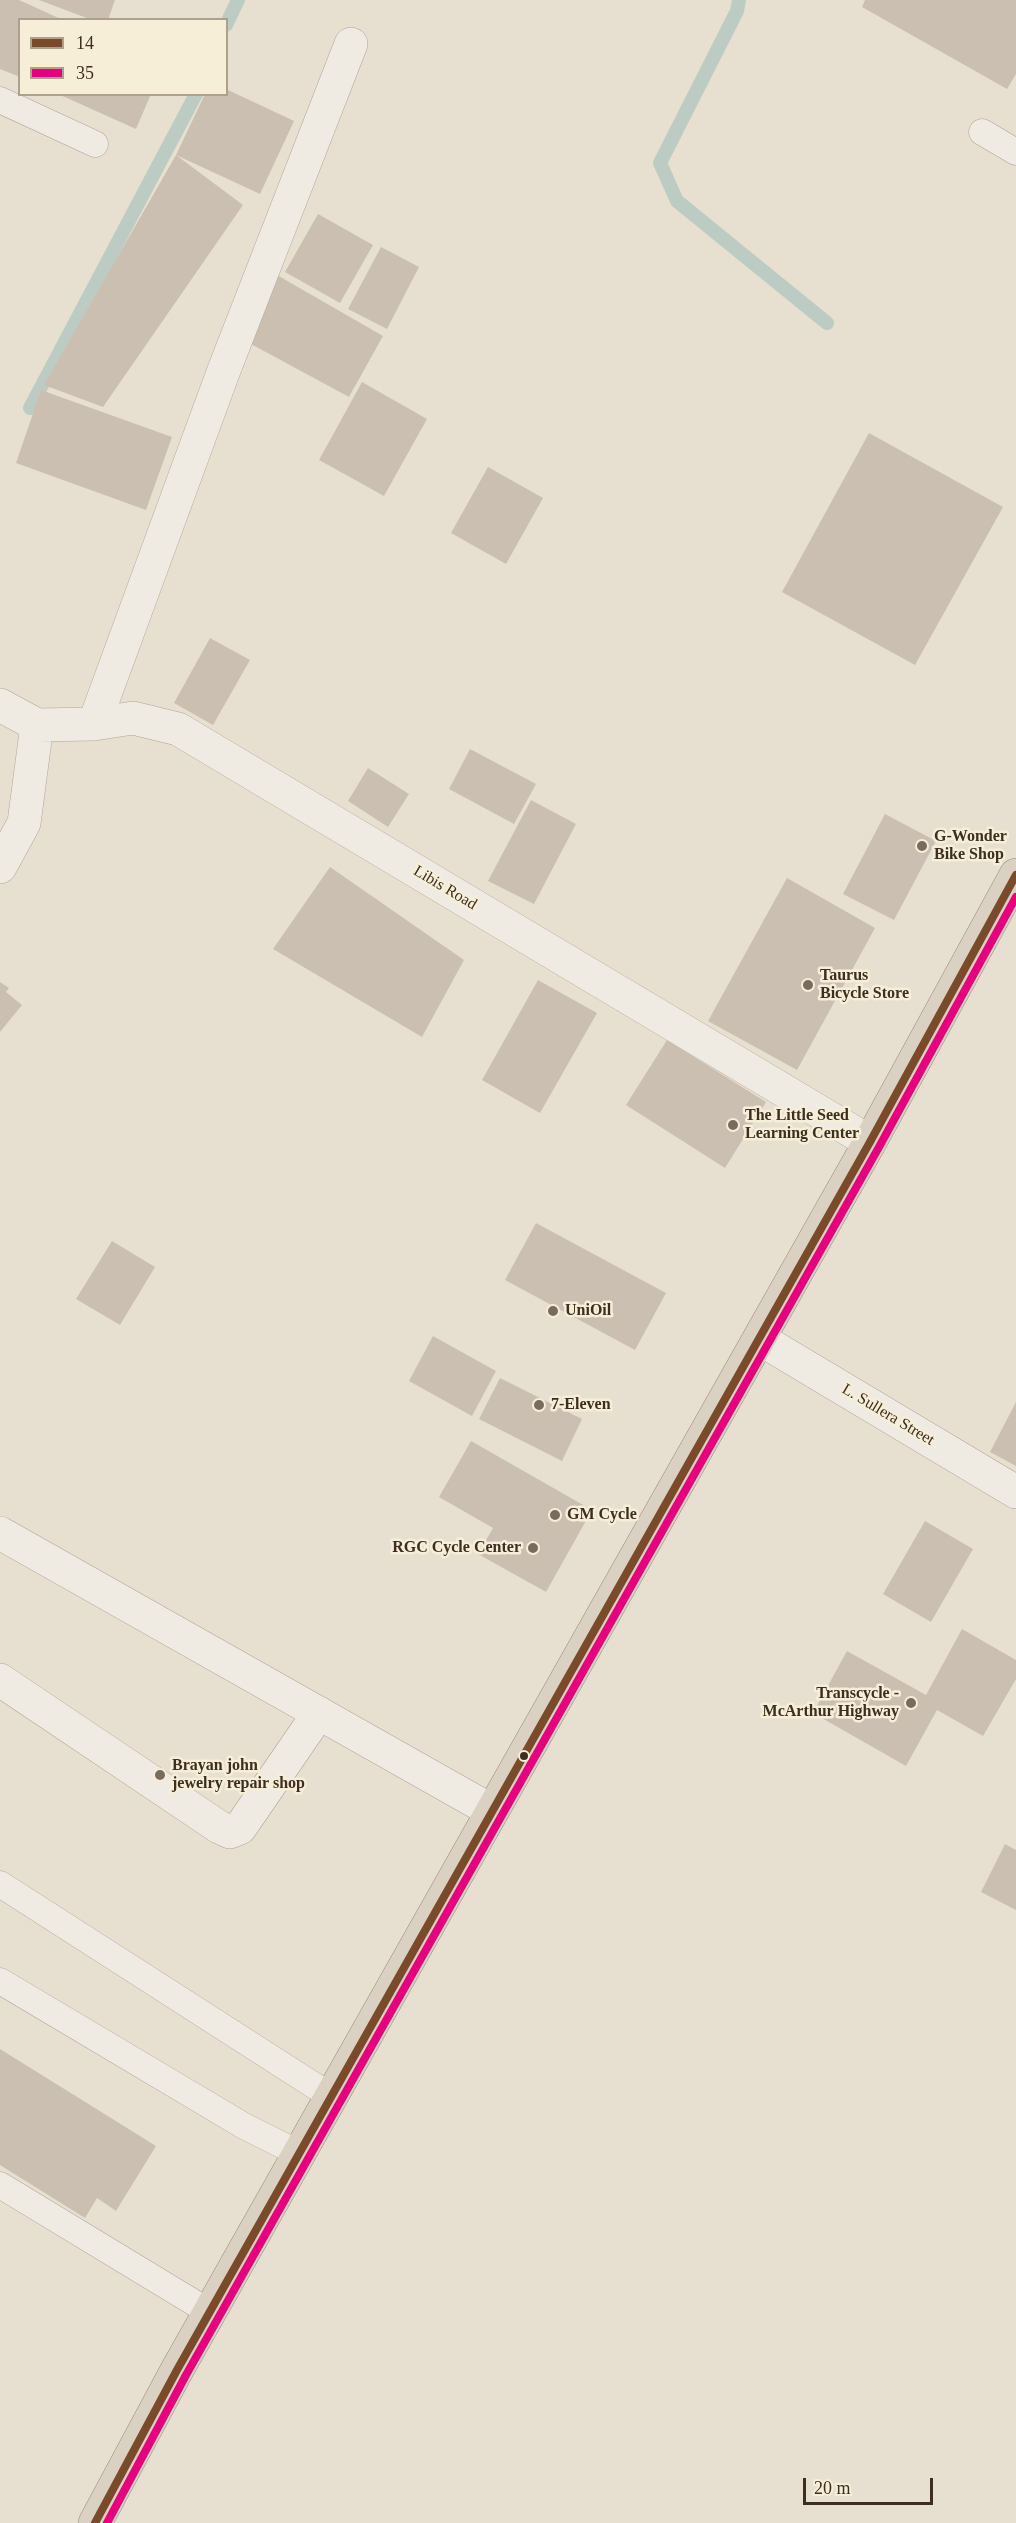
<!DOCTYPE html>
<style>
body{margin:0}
#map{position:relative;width:1016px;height:2523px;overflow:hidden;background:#e7e0d1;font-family:"Times New Roman",serif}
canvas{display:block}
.legend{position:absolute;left:18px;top:18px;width:210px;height:78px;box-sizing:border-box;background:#f7eed8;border:2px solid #ada18e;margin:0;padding:8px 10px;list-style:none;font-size:18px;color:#3d2e20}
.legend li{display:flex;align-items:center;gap:12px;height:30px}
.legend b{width:30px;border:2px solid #ada18e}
.scale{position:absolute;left:803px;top:2478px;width:130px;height:27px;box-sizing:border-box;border:3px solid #3d2e20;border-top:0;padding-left:8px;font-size:18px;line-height:21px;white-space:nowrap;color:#3d2e20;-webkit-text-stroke:4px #f7eed8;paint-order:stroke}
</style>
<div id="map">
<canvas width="1016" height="2523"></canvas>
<ul class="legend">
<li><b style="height:8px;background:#7a4b2a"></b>14</li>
<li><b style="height:8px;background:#e5007d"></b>35</li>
</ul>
<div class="scale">20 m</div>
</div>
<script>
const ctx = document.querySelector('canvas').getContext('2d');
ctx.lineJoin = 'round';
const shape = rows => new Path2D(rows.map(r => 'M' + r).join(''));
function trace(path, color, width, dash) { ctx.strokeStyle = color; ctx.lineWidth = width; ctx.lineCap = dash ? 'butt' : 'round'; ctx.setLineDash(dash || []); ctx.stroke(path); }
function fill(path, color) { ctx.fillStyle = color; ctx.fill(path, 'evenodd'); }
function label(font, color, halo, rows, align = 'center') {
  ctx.font = font + ' "Times New Roman",serif'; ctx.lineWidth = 5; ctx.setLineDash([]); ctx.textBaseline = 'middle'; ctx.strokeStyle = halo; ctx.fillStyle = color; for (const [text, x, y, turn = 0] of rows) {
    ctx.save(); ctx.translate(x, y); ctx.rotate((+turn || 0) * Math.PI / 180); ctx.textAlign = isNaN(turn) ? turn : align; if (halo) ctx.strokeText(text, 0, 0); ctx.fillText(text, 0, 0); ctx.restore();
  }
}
const stream = shape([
 [739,0,737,11,660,163,677,201,827,323],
 [226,25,238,0],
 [30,408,196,94]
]);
const building = shape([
 [0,0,19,0,63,20,20,20,20,77,0,69],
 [39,0,115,0,108,20,92,20],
 [865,0,1016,0,1016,74,1007,89,862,7],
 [226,89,294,121,260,194,176,155,205,94,226,94],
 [58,94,151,94,136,129],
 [176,155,243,205,103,407,44,385],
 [318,214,373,245,340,303,285,272],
 [381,247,419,267,387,329,348,309],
 [277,275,383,336,349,397,251,344],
 [362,382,427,419,384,496,319,460],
 [41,390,172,437,146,510,16,463],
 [869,433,1003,507,915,665,782,592],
 [488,467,543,498,506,564,451,533],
 [210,638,250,660,213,725,174,703],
 [470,749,536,784,514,824,449,789],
 [368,768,409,794,388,827,348,801],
 [531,800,576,824,534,904,488,881],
 [885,814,936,841,894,920,843,894],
 [330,867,464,960,422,1037,273,949],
 [787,878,875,928,797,1070,708,1021],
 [538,980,597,1013,540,1113,482,1080],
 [0,982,9,988,6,992,22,1005,0,1032],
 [667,1040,766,1102,725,1168,626,1105],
 [536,1223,666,1293,635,1350,505,1280],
 [112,1241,155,1267,120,1325,76,1299],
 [433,1336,496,1371,472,1416,409,1381],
 [500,1378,582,1419,562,1461,479,1419],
 [1016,1402,1016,1466,990,1452],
 [471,1441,592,1510,546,1592,478,1554,493,1528,439,1497],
 [925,1521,973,1549,931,1622,883,1594],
 [962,1629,1016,1660,1016,1679,983,1736,937,1710,906,1766,813,1713,847,1651,926,1695],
 [1005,1844,1016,1850,1016,1910,981,1892],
 [0,2049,156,2146,116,2211,97,2198,85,2218,0,2165]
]);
const lane = shape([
 [0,100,95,144],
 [982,132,1016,152],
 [0,1884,332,2097],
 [0,1981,244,2126,300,2154],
 [0,2185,211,2313]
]);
const street = shape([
 [0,705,37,725,94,724,133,718,178,729,870,1142],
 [94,724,224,370,351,44],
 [0,867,24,823,37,725],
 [0,1533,492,1811],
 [0,1680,219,1827,230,1832,240,1828,319,1713]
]);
const secondary = shape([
 [760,1339,1016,1492]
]);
const highway = shape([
 [95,2523,177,2370,870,1142,1016,875]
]);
const bus1 = shape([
 [95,2523,177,2370,870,1142,1016,875]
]);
const bus2 = shape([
 [107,2523,186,2375,879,1147,1016,897]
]);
const markers = [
 [922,846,6,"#786c5e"],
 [808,985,6,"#786c5e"],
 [733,1125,6,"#786c5e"],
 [553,1311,6,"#786c5e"],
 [539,1405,6,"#786c5e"],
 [555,1515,6,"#786c5e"],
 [533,1548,6,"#786c5e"],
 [911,1703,6,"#786c5e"],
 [524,1756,5,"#3d2e20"],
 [160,1775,6,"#786c5e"]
];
const poiNames = [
 ["G-Wonder",934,837],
 ["Bike Shop",934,855],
 ["Taurus",820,976],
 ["Bicycle Store",820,994],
 ["The Little Seed",745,1116],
 ["Learning Center",745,1134],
 ["UniOil",565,1311],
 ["7-Eleven",551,1405],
 ["GM Cycle",567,1515],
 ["RGC Cycle Center",521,1548,"right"],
 ["Transcycle -",899,1694,"right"],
 ["McArthur Highway",899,1712,"right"],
 ["Brayan john",172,1766],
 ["jewelry repair shop",172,1784]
];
const streetNames = [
 ["Libis Road",445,888,31],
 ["L. Sullera Street",888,1415,31]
];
trace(stream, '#bcccc2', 14);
fill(building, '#cbbfb2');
trace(lane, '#ada599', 27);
trace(street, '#ada599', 34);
trace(secondary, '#9c958a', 34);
trace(highway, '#928b80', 34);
trace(lane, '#efebe3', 26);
trace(street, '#efebe3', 33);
trace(secondary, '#efebe3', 33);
trace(highway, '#dad1c2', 33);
trace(bus1, '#7a4b2a', 8);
trace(bus2, '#e5007d', 8);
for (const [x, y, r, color] of markers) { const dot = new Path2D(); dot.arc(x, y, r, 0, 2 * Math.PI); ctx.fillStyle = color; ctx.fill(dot); trace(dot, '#f7eed8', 2); }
label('bold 16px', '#3d2e20', '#f7eed8', poiNames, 'left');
label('16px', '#3d2e20', '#f7eed8', streetNames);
</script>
